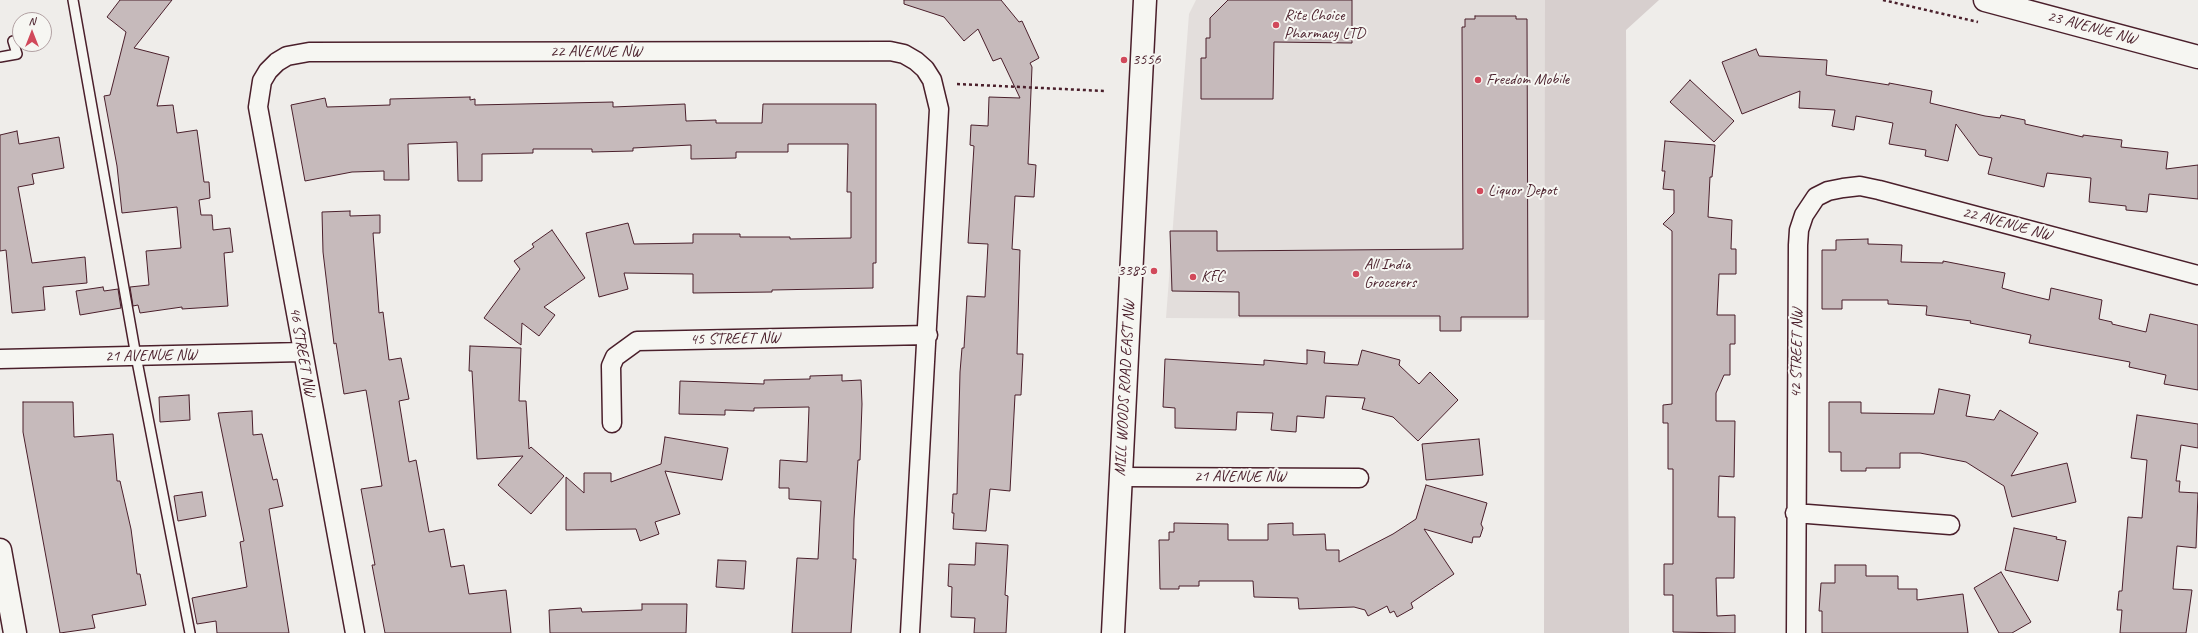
<!DOCTYPE html>
<style>
body{margin:0}
#map{position:relative;width:2198px;height:633px;overflow:hidden;background:#efedea;font-family:Caveat,sans-serif}
canvas{display:block}
.north{position:absolute;left:12px;top:12px;width:40px;height:40px;box-sizing:border-box;background:#f6f6f2;border:1px solid #b1a0a2;border-radius:50%;rotate:0deg;font-size:11px;font-weight:700;line-height:16px;text-align:center;color:#4a1f2b}
.north::after{content:'';display:block;margin:auto;width:14px;height:18px;background:#d1495b;clip-path:polygon(50% 0,100% 100%,50% 72%,0 100%)}
</style>
<div id="map">
<canvas width="2198" height="633"></canvas>
<div class="north">N</div>
</div>
<script>
const ctx = document.querySelector('canvas').getContext('2d');
ctx.lineJoin = 'round';
function fill(path, color) { ctx.fillStyle = color; ctx.fill(path, 'evenodd'); }
const shape = rows => new Path2D(rows.map(r => 'M' + r).join(''));
function trace(path, color, width, dash) { ctx.strokeStyle = color; ctx.lineWidth = width; ctx.lineCap = dash ? 'butt' : 'round'; ctx.setLineDash(dash || []); ctx.stroke(path); }
function label(font, color, halo, rows, align = 'center') {
  ctx.font = font + ' Caveat,sans-serif'; ctx.lineWidth = 4; ctx.setLineDash([]); ctx.textBaseline = 'middle'; ctx.strokeStyle = halo; ctx.fillStyle = color; for (const [text, x, y, turn = 0] of rows) {
    ctx.save(); ctx.translate(x, y); ctx.rotate((+turn || 0) * Math.PI / 180); ctx.textAlign = isNaN(turn) ? turn : align; if (halo) ctx.strokeText(text, 0, 0); ctx.fillText(text, 0, 0); ctx.restore();
  }
}
const built = shape([
 [1196,0,1545,0,1546,320,1166,318,1189,14]
]);
const green = shape([
 [1545,0,1659,0,1626,30,1629,633,1544,633]
]);
const building = shape([
 [120,0,172,0,134,48,169,57,157,106,173,105,177,133,197,130,204,182,209,182,210,198,199,200,201,215,212,215,213,230,230,228,233,252,224,253,228,306,182,309,182,307,140,313,138,305,133,306,130,287,149,285,146,251,181,248,177,207,122,213,117,166,104,96,110,95,126,32,107,17,120,0],
 [904,0,1001,0,1019,22,1022,21,1039,58,1030,63,1032,67,1028,164,1036,165,1034,197,1015,196,1012,249,1020,250,1017,354,1023,354,1021,395,1015,395,1010,491,990,489,986,531,953,529,954,513,952,513,953,494,957,494,960,372,962,348,964,348,967,296,985,297,988,244,968,243,974,146,970,145,971,125,988,126,989,97,1020,98,1001,58,993,61,978,29,964,41,944,17,904,4,904,0],
 [1228,0,1352,0,1352,43,1274,42,1273,99,1201,99,1201,58,1206,58,1206,38,1210,38,1210,18,1228,0],
 [1475,16,1516,16,1516,19,1527,19,1528,317,1461,317,1461,331,1440,331,1440,316,1239,316,1239,292,1172,291,1170,231,1217,231,1217,251,1463,249,1462,27,1465,27,1465,19,1475,19,1475,16],
 [1756,49,1759,56,1827,60,1826,75,1889,85,1889,83,1932,91,1930,103,1985,116,2000,118,2001,115,2025,120,2025,124,2083,137,2083,135,2122,140,2121,147,2168,152,2166,169,2198,165,2198,199,2149,194,2147,212,2126,210,2126,206,2089,202,2091,178,2047,173,2044,187,1988,174,1992,158,1979,155,1956,124,1948,161,1925,156,1926,150,1889,144,1893,123,1856,116,1854,130,1832,126,1835,110,1799,108,1800,91,1742,114,1722,62,1756,49],
 [1690,80,1734,121,1714,142,1670,102,1690,80],
 [470,97,470,100,475,99,475,105,613,102,613,107,685,104,686,121,716,120,716,123,762,123,763,104,876,104,876,263,873,263,873,288,772,290,772,292,693,293,693,274,624,273,628,289,599,297,586,233,628,223,634,244,693,243,693,234,740,234,740,237,790,237,790,239,851,238,851,192,847,192,848,144,788,144,788,152,736,152,736,158,691,159,691,145,633,148,633,151,592,152,592,149,533,149,533,153,482,154,482,181,458,181,457,142,408,144,409,180,384,180,384,171,352,172,305,181,291,105,325,98,327,107,390,105,390,99,470,97],
 [17,131,19,144,59,137,64,168,32,174,34,184,18,187,32,263,85,257,87,283,43,287,45,310,12,313,6,250,0,251,0,135,17,131],
 [1665,141,1715,145,1712,177,1710,177,1708,217,1732,220,1731,249,1736,249,1736,274,1719,274,1717,315,1735,315,1735,344,1730,344,1730,375,1724,375,1716,393,1716,421,1735,421,1734,477,1719,476,1718,517,1735,517,1734,578,1716,578,1717,616,1735,615,1735,633,1673,632,1673,595,1664,595,1664,564,1673,564,1673,469,1668,469,1668,423,1663,423,1663,405,1672,404,1672,231,1663,224,1674,213,1674,190,1663,189,1665,171,1662,171,1665,141],
 [350,211,350,216,380,215,380,233,373,233,379,313,383,312,389,360,401,358,409,399,399,401,409,462,416,460,429,532,444,529,451,567,464,565,469,594,506,590,511,633,385,633,372,565,375,565,361,489,382,486,366,390,344,394,336,343,334,344,323,252,322,212,350,211],
 [552,230,585,278,544,307,555,315,539,336,522,323,521,345,484,318,520,269,514,261,534,247,532,244,552,230],
 [1868,239,1868,244,1902,245,1901,262,1943,263,1943,261,2005,273,2002,288,2016,292,2049,300,2051,288,2102,300,2099,319,2112,322,2112,324,2146,332,2150,314,2198,325,2198,390,2164,384,2166,375,2129,367,2130,362,2029,343,2031,335,1970,323,1971,321,1926,315,1927,306,1888,304,1888,300,1842,300,1842,309,1822,309,1822,250,1836,250,1836,240,1868,239],
 [103,287,104,291,118,289,121,308,80,315,76,291,103,287],
 [470,346,521,348,519,401,526,401,529,449,531,447,564,476,531,514,498,485,523,456,477,459,472,371,469,371,470,346],
 [1307,350,1325,352,1324,363,1358,365,1362,350,1400,360,1399,365,1419,384,1430,372,1458,400,1418,441,1393,417,1362,409,1365,398,1326,396,1324,418,1297,416,1296,432,1271,430,1273,413,1237,412,1236,430,1175,428,1175,408,1163,407,1165,359,1264,365,1264,360,1307,364,1307,350],
 [842,375,842,381,861,380,862,404,860,460,858,460,854,519,853,559,856,559,851,633,792,633,797,558,818,559,821,501,789,499,789,488,779,488,780,460,807,462,809,407,754,408,754,411,725,410,725,415,679,414,680,381,764,384,764,380,810,379,810,376,842,375],
 [1939,389,1970,395,1966,416,1994,420,2000,410,2038,433,2011,476,2067,463,2076,502,2012,517,2004,486,1966,462,1920,453,1900,453,1900,468,1866,468,1866,471,1841,471,1841,452,1829,452,1829,402,1861,402,1861,413,1934,414,1939,389],
 [189,395,190,420,160,422,159,397,189,395],
 [23,402,73,402,74,437,113,434,117,481,120,481,131,529,137,574,140,574,146,605,92,615,95,628,60,633,23,432,23,402],
 [252,411,253,435,262,434,273,480,277,479,283,506,269,509,289,633,217,633,216,621,197,624,192,598,247,587,240,542,244,541,218,413,252,411],
 [2137,415,2198,424,2198,448,2181,445,2176,481,2180,481,2179,492,2198,493,2196,548,2177,546,2173,589,2192,590,2186,633,2120,633,2122,610,2117,610,2119,591,2122,591,2128,517,2142,518,2147,460,2131,458,2137,415],
 [665,437,728,448,722,480,665,471,680,514,655,522,659,534,640,541,636,529,566,530,566,477,584,493,584,473,611,473,611,482,661,464,665,437],
 [1479,439,1483,475,1426,480,1422,444,1479,439],
 [1426,485,1487,503,1481,524,1483,528,1480,537,1473,537,1472,543,1424,529,1454,574,1411,603,1413,608,1397,617,1394,611,1390,613,1387,606,1368,616,1365,610,1354,607,1299,609,1298,598,1254,597,1253,581,1199,581,1199,586,1179,586,1179,589,1160,589,1159,540,1169,540,1169,532,1174,532,1174,523,1228,524,1228,540,1268,540,1268,524,1293,523,1293,535,1325,534,1326,550,1339,550,1339,562,1393,534,1416,519,1426,485],
 [202,492,206,516,178,521,174,496,202,492],
 [2014,528,2057,537,2056,539,2066,541,2058,581,2005,570,2014,528],
 [976,543,1008,545,1005,595,1008,596,1006,633,974,633,975,618,951,617,952,587,948,586,949,564,975,565,976,543],
 [718,560,746,561,744,589,716,587,718,560],
 [1835,565,1866,565,1866,576,1898,576,1898,589,1917,589,1917,600,1963,594,1968,633,1822,633,1822,611,1819,611,1821,583,1835,583,1835,565],
 [2001,572,2031,622,2012,633,1999,633,1974,588,2001,572],
 [642,604,687,604,686,633,550,633,549,610,581,608,582,612,642,610,642,604]
]);
const path = shape([
 [1883,0,1978,22],
 [957,84,1105,91]
]);
const lane = shape([
 [73,0,136,356,190,633],
 [0,57,17,54,13,41]
]);
const street = shape([
 [0,359,302,352],
 [612,423,611,366,615,357,637,341,928,335],
 [1121,477,1359,478],
 [1795,513,1950,525],
 [355,633,258,107,262,81,268,71,277,62,287,56,309,52,890,51,904,54,916,61,925,69,932,80,939,109,910,633],
 [1796,633,1798,245,1799,230,1804,215,1816,197,1828,191,1843,188,1860,186,1879,190,2198,275]
]);
const secondary = shape([
 [1985,0,2198,57],
 [0,550,15,633],
 [1113,633,1145,0]
]);
const markers = [
 [1276,25,4,"#d1495b"],
 [1124,60,4,"#d1495b"],
 [1478,80,4,"#d1495b"],
 [1480,191,4,"#d1495b"],
 [1154,271,4,"#d1495b"],
 [1356,274,4,"#d1495b"],
 [1193,277,4,"#d1495b"]
];
const poiNames = [
 ["Rite Choice",1284,16],
 ["Pharmacy LTD",1284,34],
 ["3556",1132,60],
 ["Freedom Mobile",1486,80],
 ["Liquor Depot",1488,191],
 ["All India",1364,265],
 ["Grocerers",1364,283],
 ["3385",1146,271,"right"],
 ["KFC",1201,277]
];
const streetNames = [
 ["23 AVENUE NW",2092,28,15],
 ["22 AVENUE NW",596,52],
 ["22 AVENUE NW",2007,224,15],
 ["45 STREET NW",735,339,-1],
 ["46 STREET NW",302,352,80],
 ["42 STREET NW",1797,353,-89],
 ["21 AVENUE NW",151,356,-1],
 ["MILL WOODS ROAD EAST NW",1125,388,-87],
 ["21 AVENUE NW",1240,477]
];
fill(built, '#e3dedc');
fill(green, '#d7cfce');
fill(building, '#c6babb');
trace(building, '#4a1f2b', 1);
trace(lane, '#4a1f2b', 12);
trace(street, '#4a1f2b', 21);
trace(secondary, '#4a1f2b', 25);
trace(path, '#4a1f2b', 2.5, [3, 3]);
trace(lane, '#f6f6f2', 9);
trace(street, '#f6f6f2', 18);
trace(secondary, '#f6f6f2', 22);
for (const [x, y, r, color] of markers) { const dot = new Path2D(); dot.arc(x, y, r, 0, 2 * Math.PI); ctx.fillStyle = color; ctx.fill(dot); trace(dot, '#f6f6f2', 1.5); }
label('16px', '#4a1f2b', '#f6f6f2', poiNames, 'left');
label('16px', '#4a1f2b', '#f6f6f2', streetNames);
</script>
